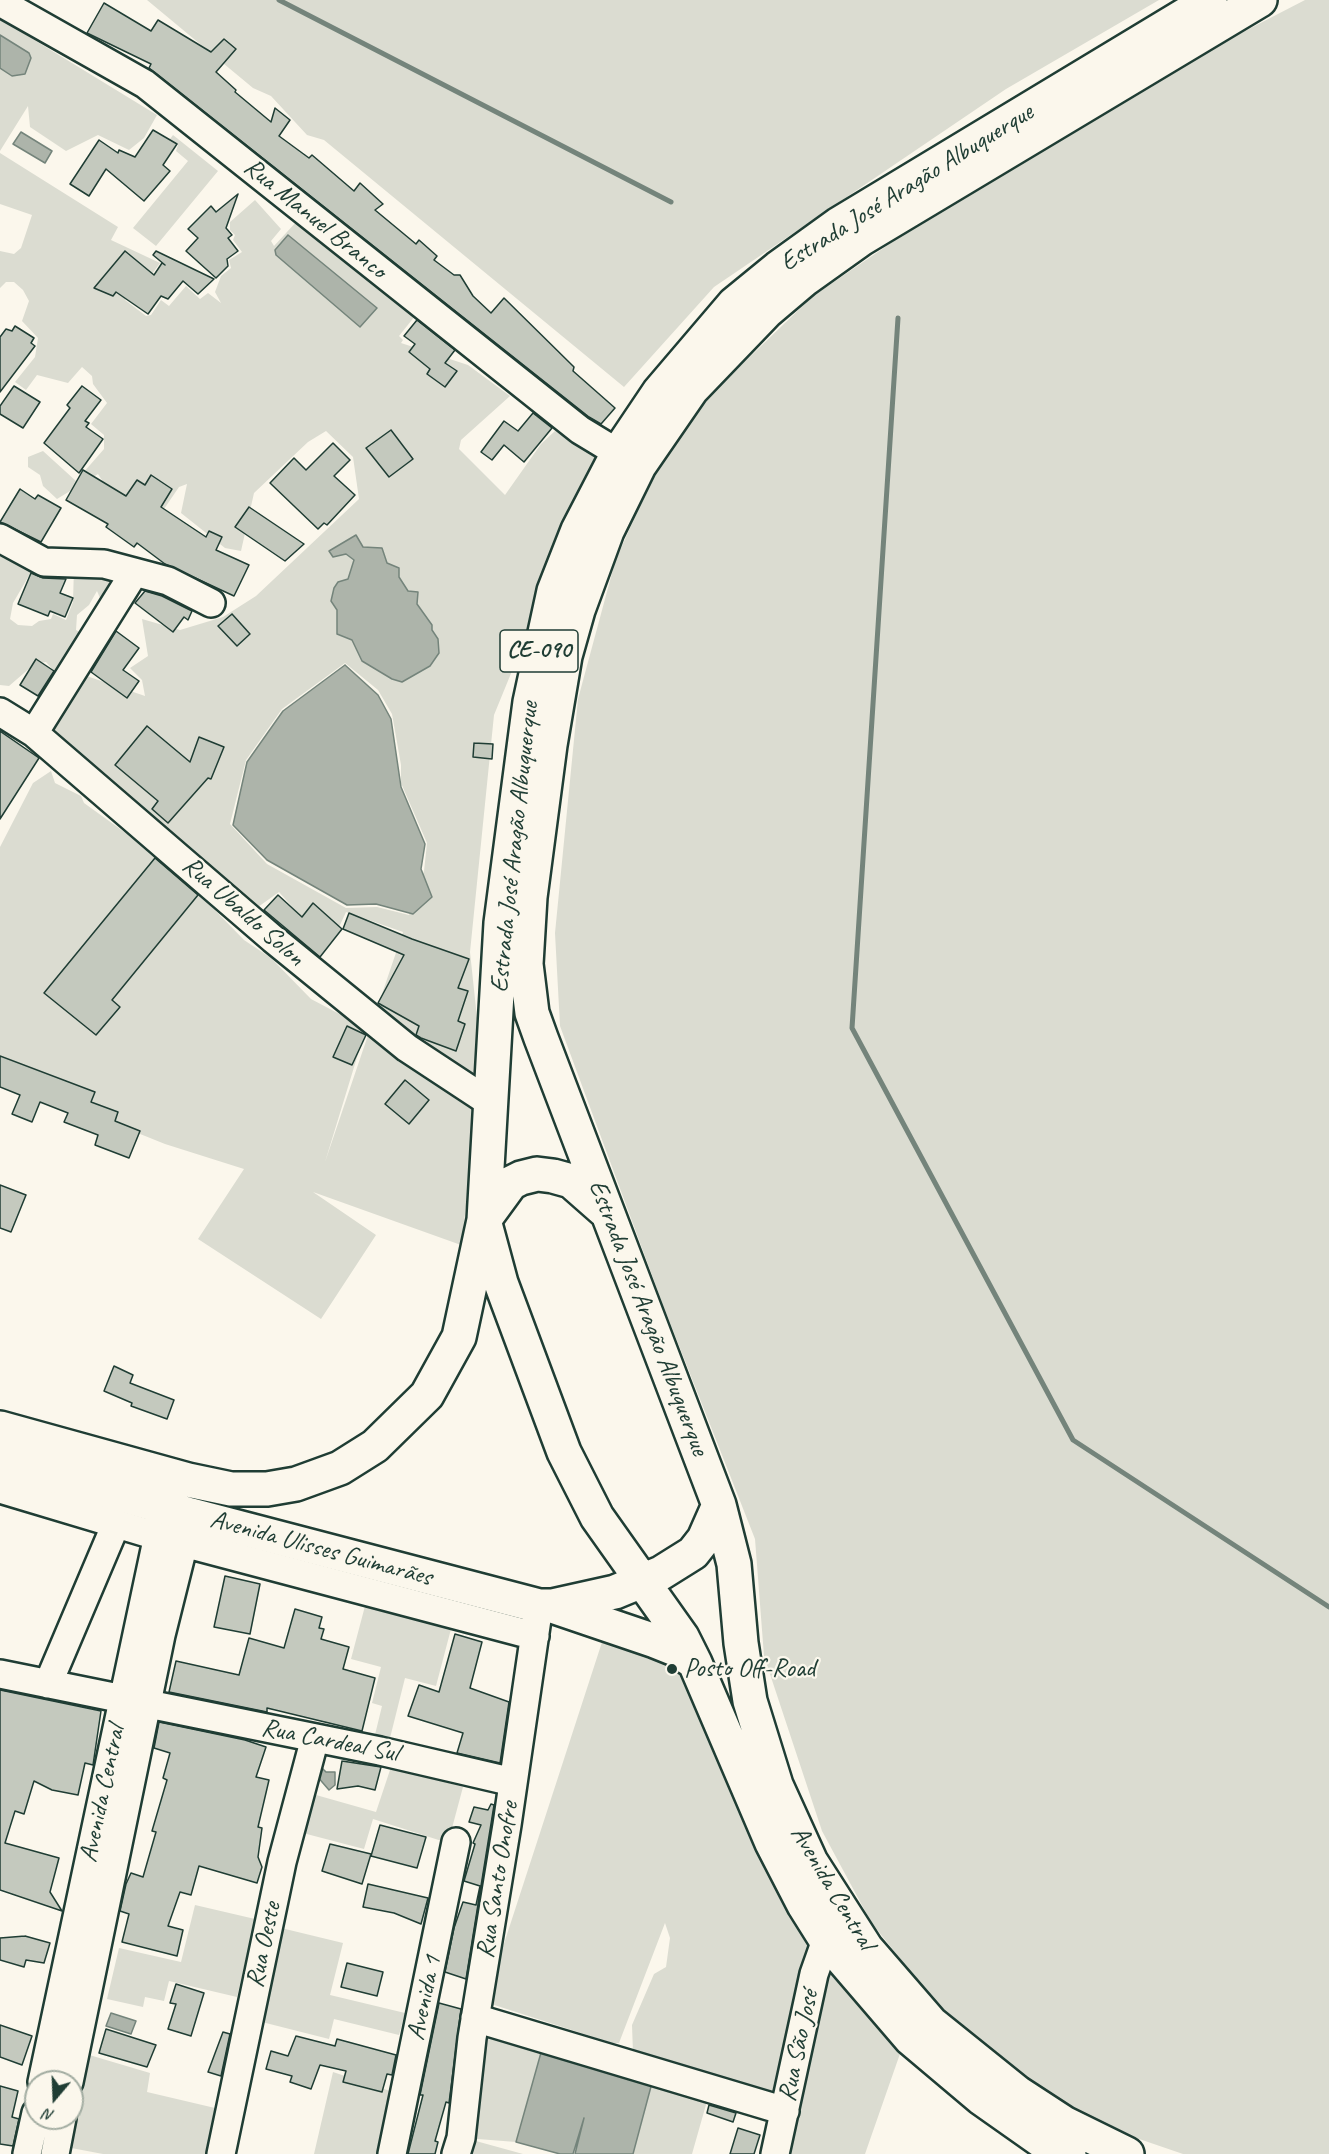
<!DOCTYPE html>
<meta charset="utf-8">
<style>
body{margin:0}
#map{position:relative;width:1329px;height:2154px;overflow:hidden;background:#fbf7ec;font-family:Caveat,sans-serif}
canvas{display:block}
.north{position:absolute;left:24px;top:2070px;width:60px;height:60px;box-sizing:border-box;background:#fbf7ec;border:2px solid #a3ada2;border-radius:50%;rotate:199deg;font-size:16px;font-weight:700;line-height:24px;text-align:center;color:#1f3d34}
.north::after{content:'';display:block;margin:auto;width:21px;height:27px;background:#1f3d34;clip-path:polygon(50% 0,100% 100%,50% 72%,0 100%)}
</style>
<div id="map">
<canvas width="1329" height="2154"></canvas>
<div class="north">N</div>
</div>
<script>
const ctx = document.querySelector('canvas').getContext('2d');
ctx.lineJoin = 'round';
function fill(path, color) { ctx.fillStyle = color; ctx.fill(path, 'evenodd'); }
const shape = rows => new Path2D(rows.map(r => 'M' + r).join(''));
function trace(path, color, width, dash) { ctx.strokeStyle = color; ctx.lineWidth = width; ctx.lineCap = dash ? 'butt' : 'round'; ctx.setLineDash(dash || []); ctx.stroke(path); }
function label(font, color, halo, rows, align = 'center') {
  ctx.font = font + ' Caveat,sans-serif'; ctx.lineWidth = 4.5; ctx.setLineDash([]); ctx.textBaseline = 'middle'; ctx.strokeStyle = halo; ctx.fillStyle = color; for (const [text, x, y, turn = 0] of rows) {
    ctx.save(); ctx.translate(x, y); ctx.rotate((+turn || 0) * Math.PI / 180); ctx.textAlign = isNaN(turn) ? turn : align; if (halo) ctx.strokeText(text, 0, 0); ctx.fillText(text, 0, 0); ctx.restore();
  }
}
const green = shape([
 [147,0,1159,0,1006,89,714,287,624,387,324,140,307,135,271,96,253,88],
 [1305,0,1329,0,1329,2154,1183,2154,1113,2130,1038,2087,939,2008,871,1922,822,1831,764,1656,755,1539,663,1305,560,1026,555,933,578,699,615,562,650,482,705,400,813,296,947,205,1096,108],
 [0,19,157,115,144,138,129,150,98,135,66,151,30,127,28,106,0,151],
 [173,135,218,171,156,246,133,228,188,161,176,151,178,145,170,139],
 [0,153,118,227,111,240,160,263,147,281,142,278,125,300,146,316,151,315,161,300,169,306,186,286,200,299,208,293,221,303,215,292,221,276,231,268,229,260,242,252,233,240,235,235,230,230,230,222,255,200,281,229,271,241,274,246,298,220,415,316,399,336,403,340,401,343,468,365,510,396,461,440,459,449,505,495,541,444,555,431,593,455,597,463,494,715,470,952,483,1074,461,1245,313,1192,376,1235,321,1319,198,1239,244,1169,165,1144,58,1101,0,1083,0,847,33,783,51,771,55,783,81,796,84,803,141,844,206,901,244,940,271,958,311,999,366,1028,325,1162,403,932,346,912,335,936,287,920,295,910,279,892,251,912,52,745,57,733,47,725,75,672,145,696,142,680,130,668,148,656,142,619,180,630,223,617,256,596,359,499,353,457,326,431,308,442,254,493,241,551,225,548,181,513,187,484,179,487,151,528,107,488,98,474,57,499,43,486,40,475,28,467,28,457,43,451,76,481,104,449,104,435,91,424,107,403,93,384,92,376,82,367,68,383,37,375,26,390,15,382,35,357,38,338,22,321,29,301,23,290,14,282,6,282,0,288,0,251,14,254,21,248,32,215,0,204],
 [345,663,378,690,392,714,401,765,401,783,427,843,424,871,409,915,377,907,346,908,267,864,230,824,246,760,282,709],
 [0,546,34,567,13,603,10,619,18,625,32,626,39,621,51,619,53,614,66,620,73,602,74,567,127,578,109,597,100,598,97,591,89,605,77,615,76,630,88,637,71,668,54,671,46,662,40,663,31,667,9,686,0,685],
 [365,1606,451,1629,436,1686,405,1678,388,1746,373,1743,382,1706,372,1703,381,1667,351,1659],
 [603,1639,667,1661,685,1679,811,1939,780,2083,775,2090,756,2092,633,2053,632,2025,654,1974,666,1967,670,1938,665,1923,619,2043,612,2043,485,2002],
 [391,1767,463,1787,448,1843,373,1819,364,1849,299,1832,309,1793,376,1812],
 [195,1905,255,1919,237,1997,169,1981,164,2001,145,1997,143,2007,107,1999,119,1948,181,1962],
 [277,1927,343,1943,330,1995,405,2013,399,2035,334,2019,329,2039,254,2020],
 [824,1969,843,1980,902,2048,865,2154,778,2154],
 [482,2015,713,2080,692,2154,633,2154,653,2079,543,2049,516,2142,465,2138,523,2154,456,2154],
 [86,2054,150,2073,147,2092,215,2108,205,2154,103,2154,66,2147],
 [333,2072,396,2093,380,2154,314,2154]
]);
const water = shape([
 [0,35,29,53,31,58,25,74,12,76,0,68,0,35],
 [21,132,52,151,45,163,13,144,21,132],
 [288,235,377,308,360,327,276,255,275,250,288,235],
 [356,535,363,547,382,548,387,563,399,568,399,577,408,591,418,592,417,604,432,625,432,630,438,639,439,653,430,666,402,682,392,679,362,661,352,640,337,634,337,610,331,601,334,588,338,582,348,579,354,560,346,554,333,557,329,551,356,535],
 [345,665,378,695,391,719,401,787,425,844,421,869,432,897,413,914,376,904,347,905,267,860,233,825,247,762,283,711,345,665],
 [323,1769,326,1772,335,1772,335,1785,329,1790,316,1775,323,1769],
 [111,2013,136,2021,131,2034,106,2026,111,2013],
 [542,2049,653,2079,633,2154,575,2154,584,2118,573,2154,560,2154,516,2142,542,2049]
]);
const stream = shape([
 [279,0,671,202],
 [898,318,852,1028,1073,1440,1329,1607]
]);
const building = shape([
 [104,3,151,31,158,20,211,52,224,39,236,49,216,72,236,90,235,92,271,122,275,108,290,120,279,136,309,158,312,155,354,191,360,183,383,204,375,210,416,244,419,240,437,256,434,260,454,275,460,275,473,296,491,313,504,298,574,367,573,371,615,408,601,424,589,417,149,68,151,64,87,33,104,3],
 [153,130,177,144,163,165,170,171,144,201,106,169,89,196,70,184,99,140,118,153,119,150,135,157,153,130],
 [238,194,226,228,232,235,228,238,238,251,227,259,228,266,216,278,186,251,198,238,188,229,211,206,216,212,238,194],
 [125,251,154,275,162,263,165,265,153,255,156,251,214,279,198,294,183,281,168,299,161,296,148,314,116,292,113,296,94,288,125,251],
 [417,320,455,350,445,363,457,371,445,387,427,374,430,369,409,352,415,344,404,336,417,320],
 [15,326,34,338,31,343,35,346,0,392,0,337,6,329,12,331,15,326],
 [14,386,40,402,23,428,0,414,0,406,14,386],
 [82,386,101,400,85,421,89,423,86,427,103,439,79,473,44,443,70,408,67,405,82,386],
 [533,413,552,428,524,462,504,445,492,460,481,452,504,421,518,431,533,413],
 [391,430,413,459,389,477,366,448,391,430],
 [333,443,350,460,334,476,355,495,327,525,324,523,318,529,270,483,294,458,306,470,333,443],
 [83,470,126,496,137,480,145,485,151,475,172,489,161,507,206,537,209,531,222,537,216,550,249,565,234,596,165,564,137,543,134,547,106,527,108,524,66,500,83,470],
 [20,489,35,499,38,495,61,508,41,542,0,522,20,489],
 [249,507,304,544,285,561,235,527,249,507],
 [31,573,43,578,66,579,60,593,73,598,65,617,50,611,48,616,18,604,31,573],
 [145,591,162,596,192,611,188,620,184,617,173,632,135,603,145,591],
 [232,614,250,634,237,646,218,626,232,614],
 [116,631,139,648,123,670,139,681,127,698,91,672,116,631],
 [36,659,54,671,38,696,20,685,36,659],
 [147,726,190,762,199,737,224,747,211,779,208,778,168,823,152,809,158,801,115,765,147,726],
 [0,731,39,758,0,819,0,731],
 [474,743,493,744,492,759,473,757,474,743],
 [155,858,198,895,112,1000,120,1007,96,1035,44,993,155,858],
 [278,895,302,917,313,903,342,929,320,957,264,910,278,895],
 [349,913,412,939,469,959,458,988,468,991,458,1021,465,1024,456,1051,421,1038,416,1035,419,1026,378,1003,404,955,343,929,349,913],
 [347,1026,366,1035,352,1065,333,1057,347,1026],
 [0,1056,95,1092,91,1102,118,1112,115,1121,140,1131,129,1158,95,1145,98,1135,64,1122,68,1113,40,1102,32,1122,12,1114,20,1095,0,1087,0,1056],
 [405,1080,429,1100,409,1124,385,1104,405,1080],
 [0,1185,26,1195,11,1232,0,1228,0,1185],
 [114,1366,133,1375,130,1383,174,1400,167,1419,131,1406,132,1403,104,1391,114,1366],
 [225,1576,260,1584,250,1634,214,1627,225,1576],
 [295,1609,322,1617,319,1628,324,1629,321,1639,349,1647,343,1669,375,1678,362,1731,267,1708,267,1712,169,1692,176,1661,239,1675,249,1638,284,1648,295,1609],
 [455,1634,482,1642,470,1688,509,1702,500,1763,457,1753,463,1733,408,1716,419,1685,439,1692,455,1634],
 [0,1690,101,1711,93,1765,85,1763,78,1795,52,1790,34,1781,24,1814,15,1811,5,1843,59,1858,50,1892,62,1911,0,1890,0,1690],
 [159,1722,245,1740,266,1747,256,1777,269,1780,258,1827,262,1828,258,1857,262,1867,257,1883,199,1866,191,1895,180,1892,168,1926,183,1930,177,1956,122,1942,129,1914,120,1911,126,1884,131,1873,143,1877,156,1832,152,1831,167,1780,163,1778,170,1753,154,1748,159,1722],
 [342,1761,381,1767,375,1790,358,1786,337,1789,342,1761],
 [491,1804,494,1805,466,1979,445,1972,454,1928,463,1902,476,1905,480,1886,464,1881,475,1844,473,1843,481,1825,469,1822,474,1807,488,1810,491,1804],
 [380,1825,426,1837,417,1868,371,1856,380,1825],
 [330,1844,371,1854,362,1884,322,1871,330,1844],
 [368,1884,428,1898,421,1924,394,1913,363,1907,368,1884],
 [25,1936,50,1943,44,1963,26,1960,24,1967,0,1960,0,1938,25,1936],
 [347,1963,383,1972,377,1996,341,1987,347,1963],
 [176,1984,204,1993,191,2036,168,2029,176,2004,170,2003,176,1984],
 [439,2003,461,2009,449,2103,446,2102,435,2141,438,2142,435,2154,408,2154,423,2095,420,2095,439,2003],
 [0,2025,32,2036,22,2065,0,2057,0,2025],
 [106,2029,156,2045,147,2067,99,2053,106,2029],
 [223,2032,230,2034,221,2076,208,2072,223,2032],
 [296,2036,335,2046,337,2039,396,2055,392,2075,387,2074,382,2092,343,2082,346,2071,320,2065,311,2089,290,2082,292,2076,266,2069,271,2051,288,2056,296,2036],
 [0,2086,18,2091,12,2117,19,2119,13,2146,0,2144,0,2086],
 [709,2105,736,2113,733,2122,707,2113,709,2105],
 [738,2128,760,2135,754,2154,730,2154,738,2128]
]);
const minor = shape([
 [0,2,145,84,580,430,618,453],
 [0,538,44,562,104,564,168,581,211,603],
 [0,712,34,733,273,939,407,1048,492,1104],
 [34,733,134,573],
 [0,1489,157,1536,535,1636],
 [0,1674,380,1751,513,1782],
 [48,1684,116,1524],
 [475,2018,785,2111],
 [42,2082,164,1507],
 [69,2082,161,1635,191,1515],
 [27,2154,36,2113],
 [55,2154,62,2118],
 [221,2154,282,1862,315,1738],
 [392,2154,456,1842],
 [456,2154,461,2138,472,2038,507,1825,537,1619],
 [775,2154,814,1974,826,1940]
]);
const major = shape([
 [0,1428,188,1480,231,1489,267,1489,296,1484,340,1468,375,1446,427,1395,459,1337,484,1220,511,1183,521,1178,537,1174,553,1176,571,1181,604,1210],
 [0,1460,191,1515,539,1606,552,1606,615,1592,661,1573,693,1553,704,1539,719,1505],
 [552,1606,655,1641,675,1649,694,1662],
 [1069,2154,1042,2141,981,2098,911,2039,826,1940,804,1905,772,1843,695,1663,682,1637,597,1517,564,1452,501,1283,484,1220,501,923,530,702,554,591,578,530,618,453,659,392,734,304,778,268,839,224,1210,0],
 [1127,2154,1064,2123,1018,2093,931,2023,866,1948,811,1862,776,1785,750,1701,741,1643,734,1564,719,1505,541,1038,532,1013,526,964,530,897,550,745,565,656,578,610,607,531,639,466,692,389,766,312,805,279,861,239,1260,0]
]);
const markers = [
 [672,1669,6,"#1f3d34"]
];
const shields = [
 [539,651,78]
];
const shieldNames = [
 ["CE-090",539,651]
];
const streetNames = [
 ["Estrada José Aragão Albuquerque",907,188,-32],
 ["Rua Manuel Branco",315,219,39],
 ["Estrada José Aragão Albuquerque",515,847,-84],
 ["Rua Ubaldo Solon",243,912,41],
 ["Estrada José Aragão Albuquerque",648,1318,69],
 ["Avenida Ulisses Guimarães",321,1549,15],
 ["Rua Cardeal Sul",330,1741,11],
 ["Avenida Central",103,1794,-78],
 ["Rua Santo Onofre",498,1880,-81],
 ["Avenida Central",832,1888,59],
 ["Rua Oeste",264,1945,-78],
 ["Avenida 1",425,1998,-78],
 ["Rua São José",799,2046,-78]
];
const poiNames = [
 ["Posto Off-Road",684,1669]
];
fill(green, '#dbdcd1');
fill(water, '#adb4aa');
trace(water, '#74847b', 1.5);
trace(stream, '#74847b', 5);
fill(building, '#c4c9be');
trace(building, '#1f3d34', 1.5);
trace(minor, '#1f3d34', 32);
trace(major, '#1f3d34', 38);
trace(minor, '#fbf7ec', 27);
trace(major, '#fbf7ec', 33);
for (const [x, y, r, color] of markers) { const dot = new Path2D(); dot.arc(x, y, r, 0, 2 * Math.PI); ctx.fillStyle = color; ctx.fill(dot); trace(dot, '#fbf7ec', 2); }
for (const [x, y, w] of shields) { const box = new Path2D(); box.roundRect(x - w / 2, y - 21, w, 42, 4.5); ctx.fillStyle = '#fbf7ec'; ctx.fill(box); trace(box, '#1f3d34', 1.5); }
label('bold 24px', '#1f3d34', null, shieldNames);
label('26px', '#1f3d34', '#fbf7ec', streetNames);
label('26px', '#1f3d34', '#fbf7ec', poiNames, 'left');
</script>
